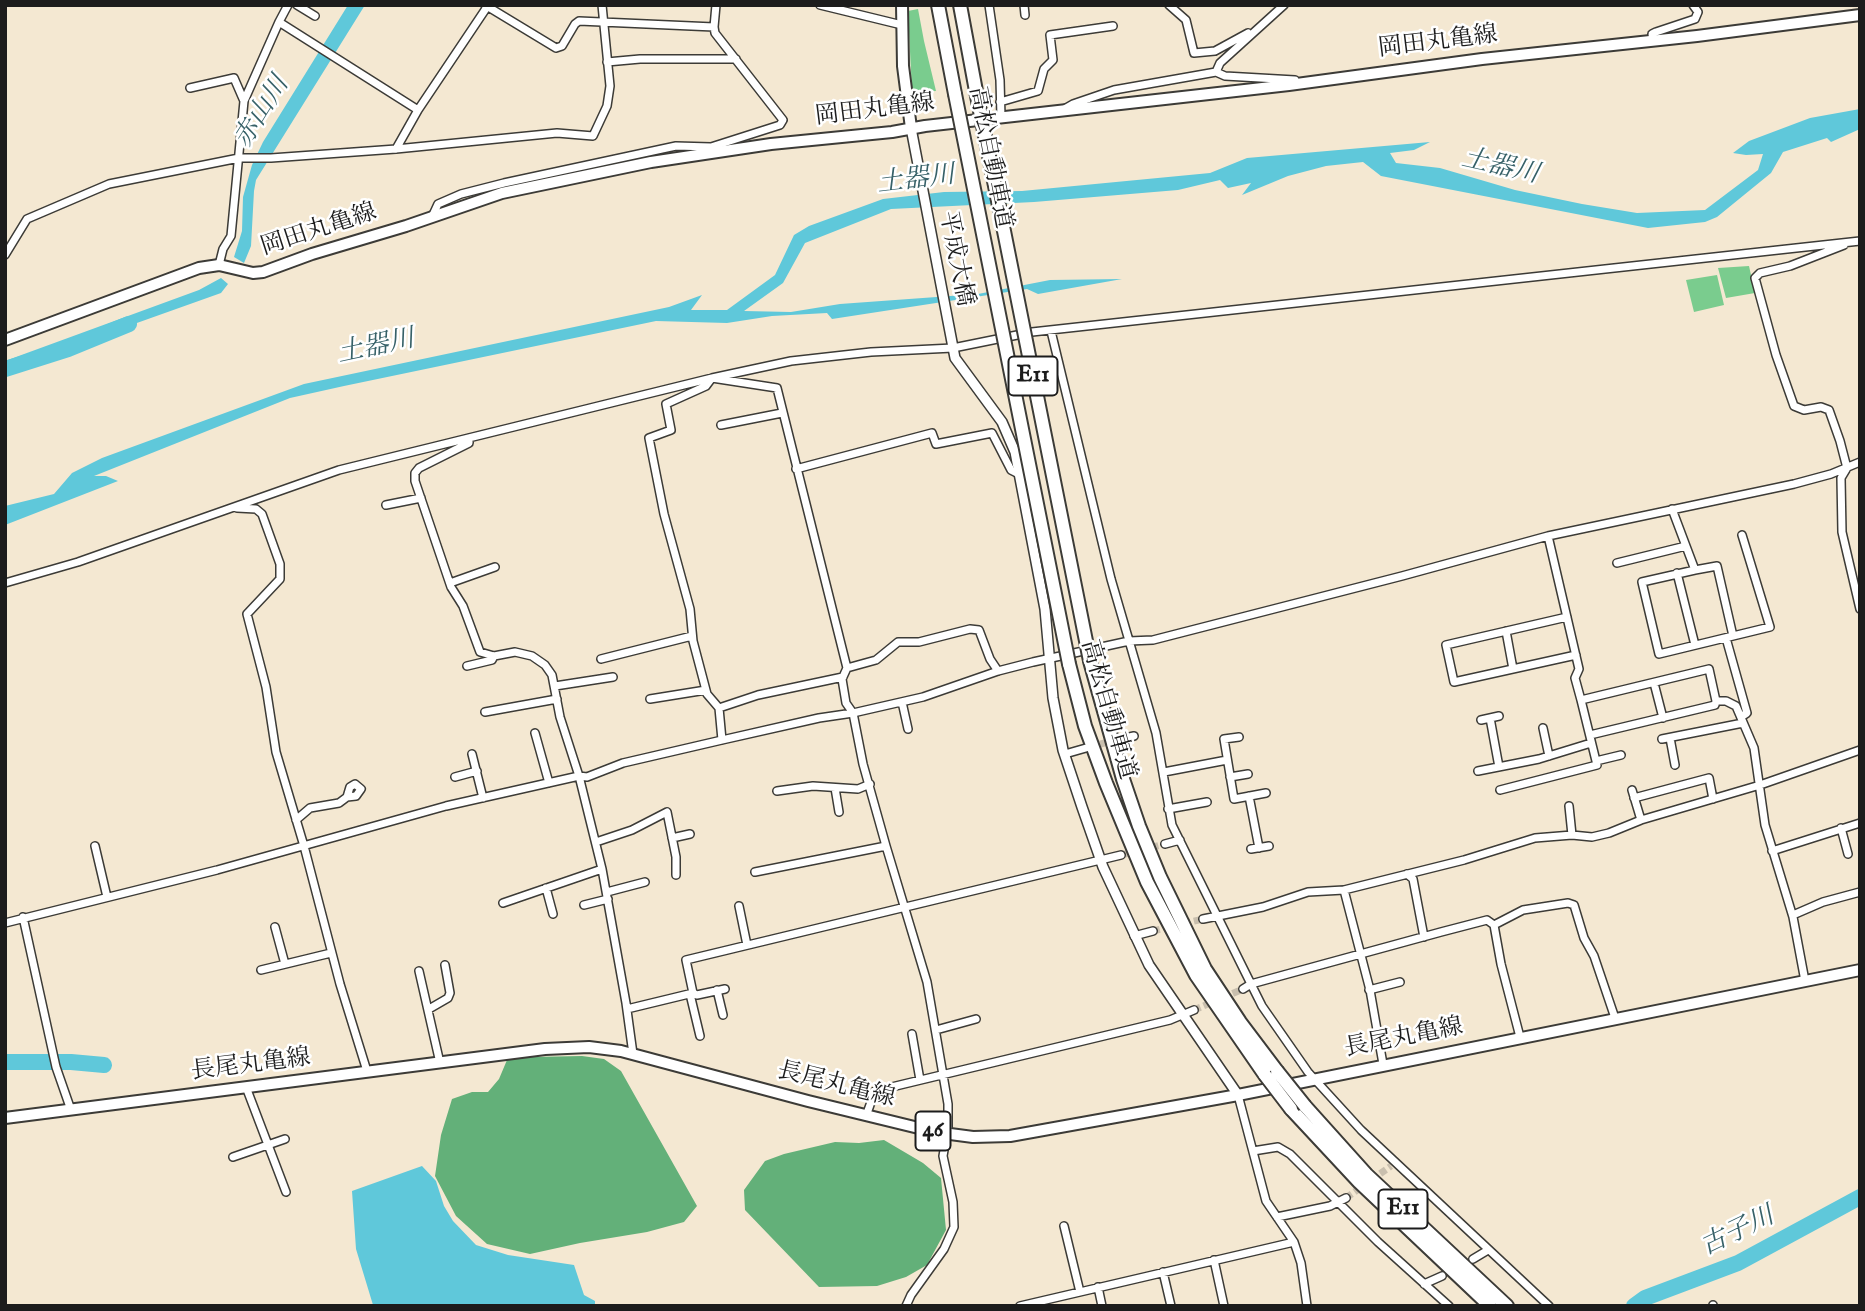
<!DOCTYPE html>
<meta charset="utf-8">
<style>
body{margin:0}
#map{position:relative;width:1865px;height:1311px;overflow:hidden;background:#f4e8d2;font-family:"IM FELL English",serif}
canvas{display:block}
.frame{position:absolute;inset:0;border:7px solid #1c1c1c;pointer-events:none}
</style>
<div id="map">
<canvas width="1865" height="1311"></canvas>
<div class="frame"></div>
</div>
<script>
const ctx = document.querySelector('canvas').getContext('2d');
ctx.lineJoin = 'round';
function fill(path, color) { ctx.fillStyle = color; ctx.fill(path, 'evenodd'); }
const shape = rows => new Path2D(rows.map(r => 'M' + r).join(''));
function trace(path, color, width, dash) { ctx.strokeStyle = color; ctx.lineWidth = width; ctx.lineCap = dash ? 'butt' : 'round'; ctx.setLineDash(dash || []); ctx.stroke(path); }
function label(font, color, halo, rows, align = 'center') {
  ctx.font = font + ' "IM FELL English","Noto Serif JP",serif'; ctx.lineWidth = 5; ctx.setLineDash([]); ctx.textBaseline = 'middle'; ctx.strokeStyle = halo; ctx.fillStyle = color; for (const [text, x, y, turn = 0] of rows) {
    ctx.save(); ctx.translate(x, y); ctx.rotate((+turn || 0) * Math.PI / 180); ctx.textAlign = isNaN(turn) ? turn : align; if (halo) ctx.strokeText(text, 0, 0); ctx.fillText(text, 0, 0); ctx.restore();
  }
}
const green = shape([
 [918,9,924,41,936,91,912,92,908,11],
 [1749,266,1755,293,1726,298,1718,268],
 [1717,275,1724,305,1694,312,1686,280]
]);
const forest = shape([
 [582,1056,604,1059,621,1071,697,1206,684,1222,647,1232,580,1243,530,1254,487,1244,456,1216,435,1176,441,1135,452,1099,472,1092,488,1092,499,1079,507,1060,530,1057],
 [884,1140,923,1163,941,1178,946,1230,927,1265,906,1277,877,1286,819,1287,745,1210,744,1190,765,1161,784,1154,835,1142,859,1143]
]);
const water = shape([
 [348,5,365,5,256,180,254,191,251,246,244,263,234,257,242,231,243,197,252,165,263,142],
 [1860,109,1860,129,1831,142,1827,138,1783,152,1771,173,1717,217,1705,222,1648,228,1381,176,1363,162,1326,166,1288,176,1242,195,1251,183,1228,188,1220,180,1178,190,1034,202,891,209,805,243,783,283,744,311,791,312,840,304,978,294,1050,280,1122,279,1038,294,1027,289,832,319,827,313,772,316,727,323,656,321,344,386,290,398,94,476,106,476,118,481,5,525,5,506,54,494,72,473,102,458,304,384,669,307,702,295,691,310,727,310,775,275,794,235,809,226,883,199,944,192,1022,191,1210,173,1247,158,1430,142,1414,150,1390,153,1396,163,1440,168,1515,190,1582,204,1637,213,1705,210,1758,170,1763,154,1746,155,1733,153,1749,141,1810,118],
 [221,278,228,284,221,293,5,370,5,361,199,290],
 [422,1166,436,1181,444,1206,453,1221,476,1245,508,1255,574,1265,584,1295,595,1301,595,1306,373,1305,356,1249,352,1191]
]);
const river = shape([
 [5,369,68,349,129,324],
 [5,1062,71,1062,104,1065],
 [1634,1306,1645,1298,1738,1263,1860,1197]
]);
const minorTunnel = shape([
 [1090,747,1115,740],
 [1121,855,1165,844],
 [1153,931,1203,919],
 [1194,1010,1243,989],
 [1346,1198,1391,1166]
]);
const minor = shape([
 [297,5,315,16],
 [485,5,556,48,562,46,575,24,579,21,714,27,716,5],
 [820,5,902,25],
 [989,5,1000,80,1001,117],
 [1024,5,1025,15],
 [1169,5,1186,20,1194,53,1215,51,1248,33],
 [279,22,418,110],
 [1653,41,1652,34,1656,32,1695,19,1698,12,1693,5],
 [607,62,640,59,736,59],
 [1216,72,1225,76,1295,80],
 [190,88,234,78,244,101],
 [1000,102,1038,91,1044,69,1053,60,1050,35,1113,26],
 [1066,108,1073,104,1114,90,1216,72,1220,63,1284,5],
 [396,149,418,110,487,7],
 [711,152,711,147,780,125,783,120,715,33,714,27],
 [432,217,438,204,461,194,504,183,676,146,711,147],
 [1844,245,1790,266,1760,273,1755,278,1776,355,1794,406,1804,410,1821,407,1829,410,1840,441,1847,468,1841,478,1842,532,1860,609],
 [5,255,27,219,109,184,239,158,271,158,396,149,557,133,593,136,607,106,610,86,602,5],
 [219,265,223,249,231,236,244,101,279,22,288,5],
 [1051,331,1111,579,1156,733,1172,825,1251,984,1262,1006,1308,1072,1361,1130,1549,1306],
 [721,425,782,413],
 [469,438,469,443,419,468,415,473,415,481,451,587,463,606,480,652,494,656,515,652,532,656,545,665,552,675,560,717,579,776,602,869,626,1003,633,1054],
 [796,469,932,433,936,444,992,433,1011,470,1019,474],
 [386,505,421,498],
 [237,508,256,509,262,514,280,564,280,579,247,614,266,687,276,752,304,846,340,984,367,1071],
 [1672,509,1695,570,1717,566,1733,636,1770,627,1742,535],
 [1548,536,1579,669,1575,678,1581,700,1709,669,1716,701,1726,701,1736,706,1754,748,1765,825,1793,917,1805,981],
 [1617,563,1686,546],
 [1695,570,1642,582,1659,654,1733,636],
 [1677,573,1695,645],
 [5,583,78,562,339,470,712,378,791,361,871,352,953,348,1032,332,1860,241],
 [450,583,495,567],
 [1567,617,1446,645,1454,682,1576,655],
 [1506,631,1513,669],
 [1726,638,1747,713,1741,717],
 [601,659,692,636],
 [467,666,492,660,494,656],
 [847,668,876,660,898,642,919,642,970,629,979,630,990,659,998,671],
 [1654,683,1663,718],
 [555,686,613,677],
 [650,699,706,690],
 [902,702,908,729],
 [719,708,758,695,843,677],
 [485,712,557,699],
 [1490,718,1499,767],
 [1481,720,1499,716],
 [1543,728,1549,756],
 [535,733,549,783],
 [1590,735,1715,705,1716,701],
 [1239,737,1224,739,1234,799,1266,793],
 [1670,738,1675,765],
 [1120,739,1134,736],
 [1662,739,1743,723],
 [722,740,719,708,707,694,693,641,690,609,664,514,649,438,671,430,666,404,706,386,712,378,777,388,847,668,842,679,846,703,853,713,863,764,886,846,927,982,948,1104,948,1127,943,1156,953,1202,954,1227,944,1249,911,1295,906,1306],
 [472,754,483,798],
 [1065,754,1086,748],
 [1596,761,1621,755],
 [1478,771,1539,759,1591,743],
 [1164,772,1227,760],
 [455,777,477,771],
 [1230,777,1248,774],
 [835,788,839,812],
 [1500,790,1597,765,1581,700],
 [1632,790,1641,820],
 [777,791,813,786,858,789,870,784],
 [1249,796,1259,848],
 [1634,798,1709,778,1713,799],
 [1569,806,1572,835],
 [1168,809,1207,802],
 [296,820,310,808,339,803,347,797,356,796,361,789,355,784,350,787,347,797],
 [1841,828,1848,854],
 [672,838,690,834],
 [596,842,632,830,667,812,676,857,676,875],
 [1165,844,1180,840],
 [95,846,107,897],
 [1251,849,1269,846],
 [1772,851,1860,823],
 [755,872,886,846],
 [1407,874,1413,879,1424,937],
 [546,888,553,914],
 [607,892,645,882],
 [503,903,602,869],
 [584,905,608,899],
 [739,906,747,945],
 [1793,915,1823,902,1860,892],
 [23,917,56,1067,71,1110],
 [1203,919,1263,907,1308,892,1344,890],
 [5,923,217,870,446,806,579,776,587,777,623,763,722,740,819,718,853,713,923,697,998,671,1033,662,1129,641,1153,640,1402,576,1548,536,1794,484,1831,474,1860,462],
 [1494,925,1501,964,1520,1037],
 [275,927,285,964],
 [1134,936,1153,931],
 [261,970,331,953],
 [419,971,440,1063],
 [1243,989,1251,984,1441,932,1487,920,1494,925,1523,910,1568,903,1574,905,1584,938,1594,956,1615,1018],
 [717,990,723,1015],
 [1369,990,1400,982],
 [693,993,697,995,725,989],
 [690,994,700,1036],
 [429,1009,448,998,450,993,445,965],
 [627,1009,693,993,686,960,1121,855],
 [936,1030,976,1019],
 [912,1034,920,1080],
 [1383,1064,1370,990,1344,890,1464,860,1535,838,1572,835,1592,837,1609,833,1641,820,1760,785,1860,750],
 [246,1087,286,1192],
 [1238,1095,1266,1201,1294,1242,1301,1263,1307,1306],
 [866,1116,875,1091,1170,1020,1194,1010],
 [1253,1151,1278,1147,1290,1154,1378,1242,1449,1306],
 [233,1157,285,1139],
 [1277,1217,1330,1206,1346,1198],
 [1064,1226,1080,1292],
 [1473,1259,1488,1250],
 [1214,1260,1224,1306],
 [1163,1272,1171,1306],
 [1424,1284,1442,1276],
 [1098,1287,1102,1306],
 [1713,1305,1713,1306],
 [1020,1306,1294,1242]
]);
const tertiary = shape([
 [911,128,955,358,1002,422,1015,452,1045,609,1053,698,1063,750,1082,807,1103,867,1149,965,1238,1095]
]);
const secondary = shape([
 [902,5,903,66,911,128],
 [5,340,199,268,219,265,253,273,263,272,312,254,406,226,502,193,651,162,771,144,892,132,925,126,1289,85,1482,59,1697,36,1860,15]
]);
const primary = shape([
 [5,1118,545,1049,589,1047,621,1051,808,1101,935,1132,973,1137,1010,1136,1238,1095,1860,970]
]);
const motorway = shape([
 [938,5,955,94],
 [960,5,976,91],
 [1090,661,1123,779,1139,826,1160,877,1205,969,1240,1022,1277,1071],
 [1069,664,1085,726,1106,783,1147,882,1196,975,1265,1075],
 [1305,1106,1367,1175,1507,1306],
 [1291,1109,1359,1182,1490,1306]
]);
const motorwayBridge = shape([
 [976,91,1090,661],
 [955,94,1069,664],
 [1277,1071,1305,1106],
 [1265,1075,1291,1109]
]);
const shields = [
 [1033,376,49],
 [933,1131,35],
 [1403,1209,49]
];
const shieldNames = [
 ["E11",1033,376],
 ["46",933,1131],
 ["E11",1403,1209]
];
const streetNames = [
 ["岡田丸亀線",1438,43,-7],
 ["岡田丸亀線",875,111,-7],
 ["高松自動車道",989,158,79],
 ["岡田丸亀線",319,231,-18],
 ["平成大橋",955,259,79],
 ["高松自動車道",1107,710,74],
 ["長尾丸亀線",1404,1039,-11],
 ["長尾丸亀線",251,1066,-7],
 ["長尾丸亀線",836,1086,14]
];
const waterNames = [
 ["赤山川",263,113,-58],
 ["土器川",1500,168,13],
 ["土器川",916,181,-7],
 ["土器川",376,348,-12],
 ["古子川",1738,1233,-26]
];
fill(green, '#7acc8e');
fill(forest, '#63b079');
fill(water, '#5fc8da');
trace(river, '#5fc8da', 16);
trace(minorTunnel, '#c9bfae', 7, [7, 3.5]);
trace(minor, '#3c3b37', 10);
trace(tertiary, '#3c3b37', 12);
trace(secondary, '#3c3b37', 14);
trace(primary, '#3c3b37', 14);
trace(motorway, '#3c3b37', 16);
trace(minor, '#fff', 7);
trace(tertiary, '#fff', 9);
trace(secondary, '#fff', 10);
trace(primary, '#fff', 10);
trace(motorway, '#fff', 12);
trace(motorwayBridge, '#3c3b37', 16, []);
trace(motorwayBridge, '#fff', 12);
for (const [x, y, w] of shields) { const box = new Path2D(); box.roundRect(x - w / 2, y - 19.5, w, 39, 5); ctx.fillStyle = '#fff'; ctx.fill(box); trace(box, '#1c1c1c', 2); }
label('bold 23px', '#1c1c1c', null, shieldNames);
label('24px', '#1c1c1c', '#fff', streetNames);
label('italic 26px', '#376168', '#fff', waterNames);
</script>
